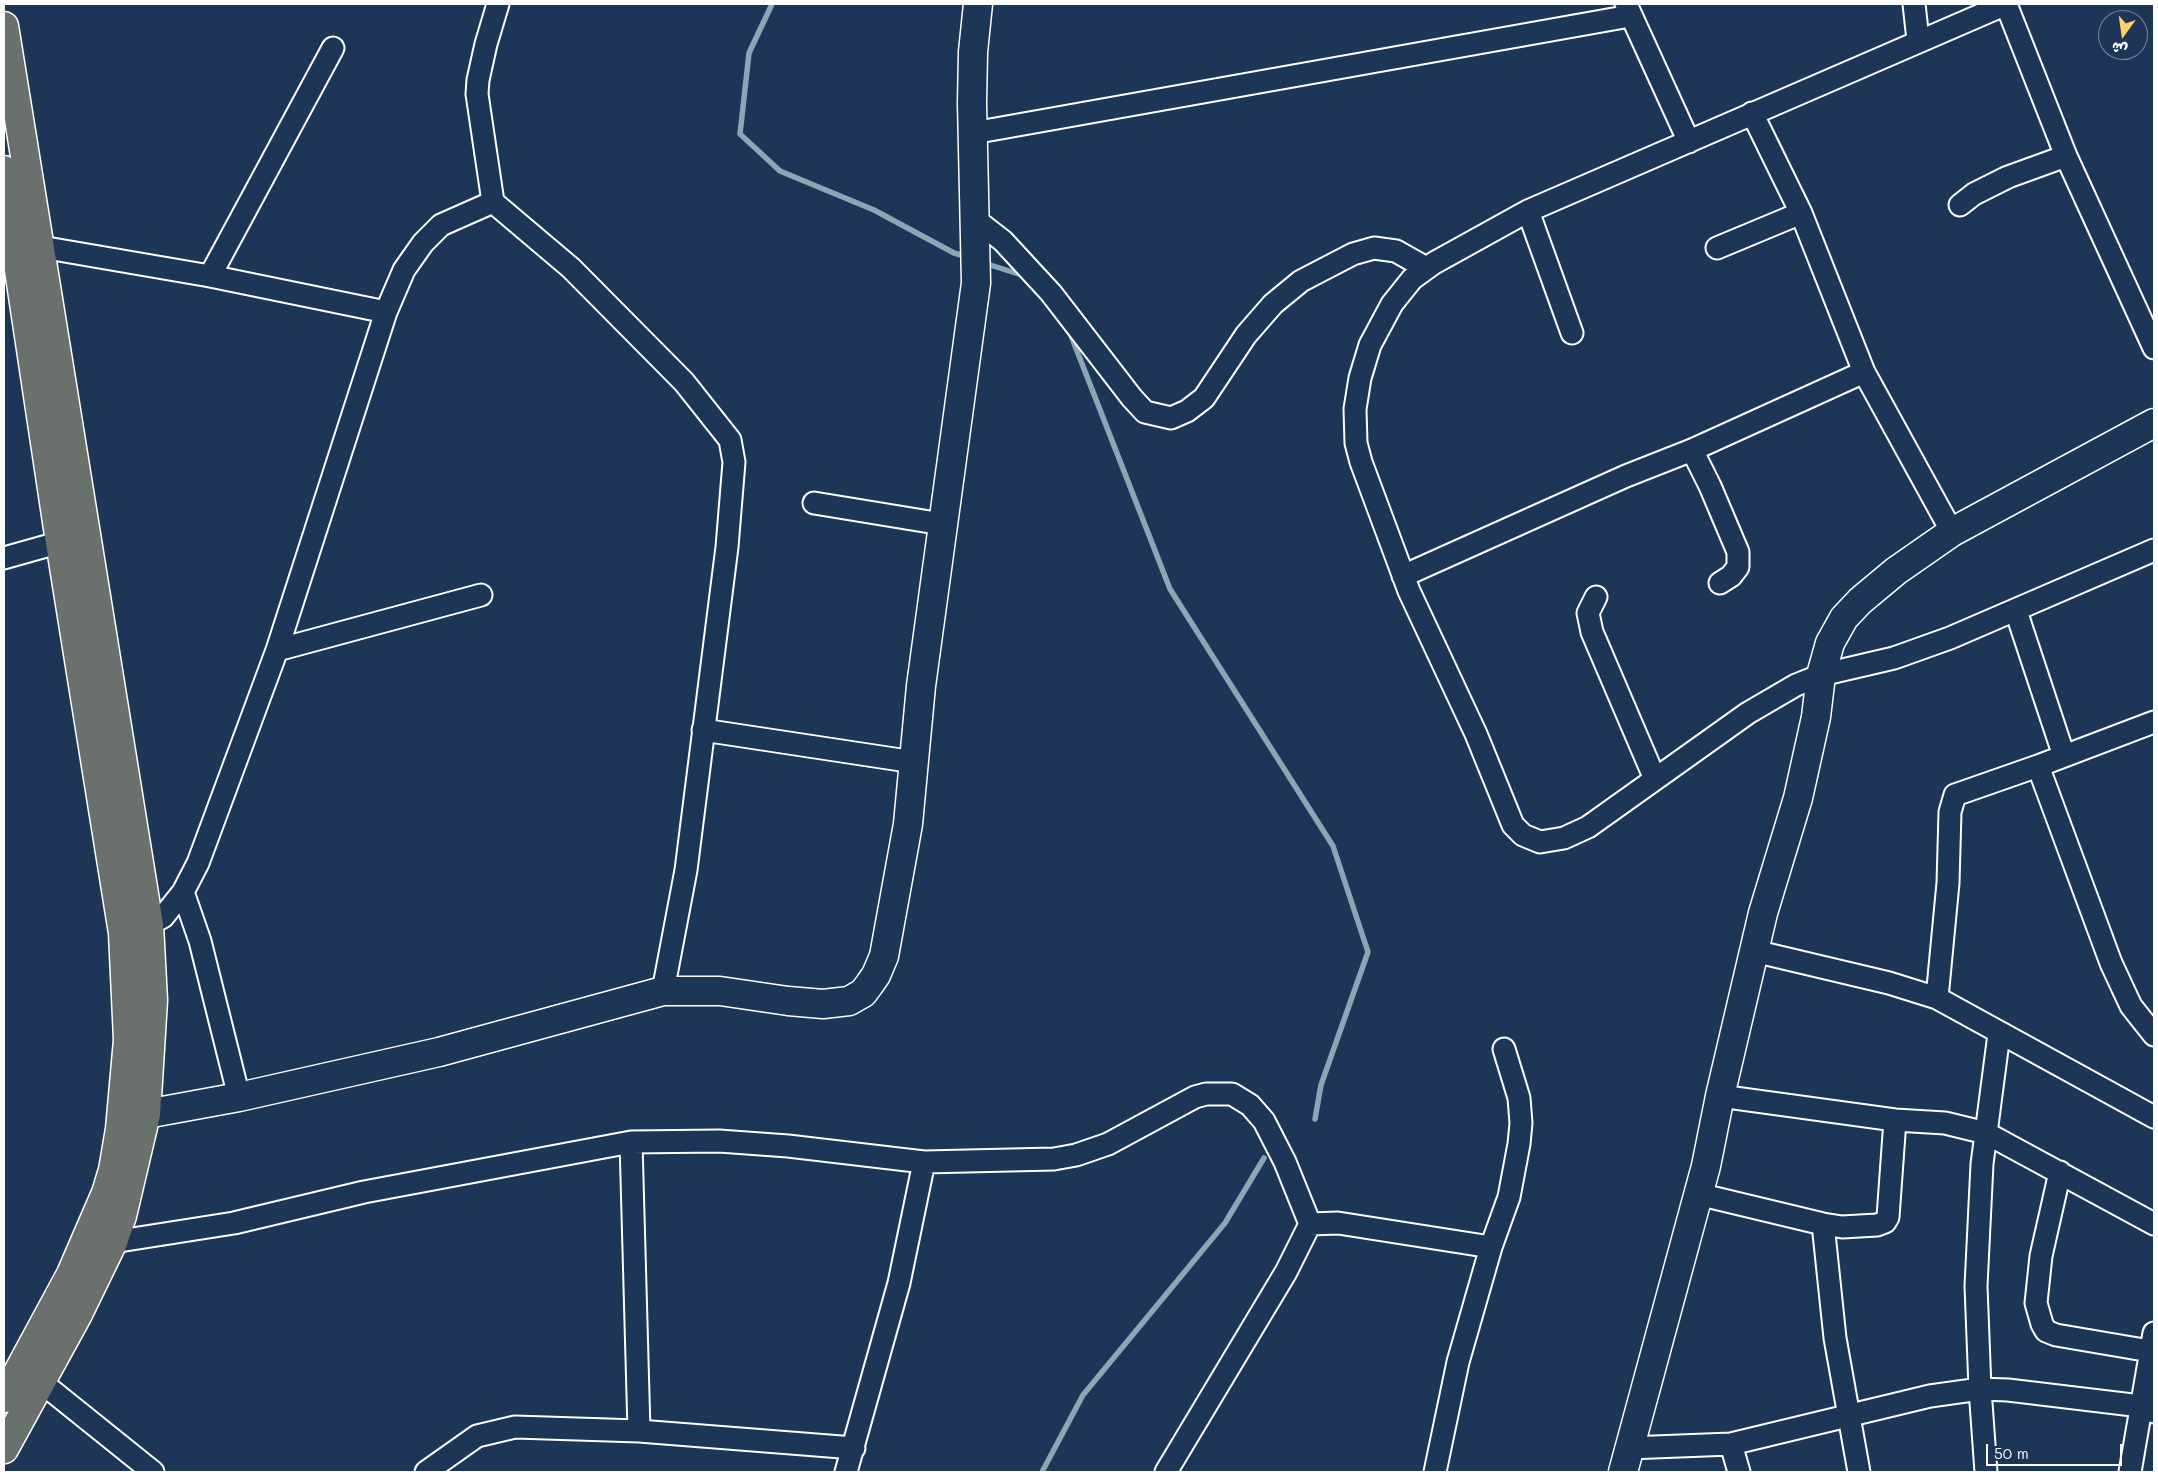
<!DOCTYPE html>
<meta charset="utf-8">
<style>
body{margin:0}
#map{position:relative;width:2158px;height:1476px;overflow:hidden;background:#1d3557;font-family:Mali,"Playpen Sans Arabic",sans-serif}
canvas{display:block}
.frame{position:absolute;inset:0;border:5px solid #fff;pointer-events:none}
.north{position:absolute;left:2098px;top:10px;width:50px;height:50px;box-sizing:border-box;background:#1d3557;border:1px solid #77869a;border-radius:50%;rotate:194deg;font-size:14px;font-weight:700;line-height:20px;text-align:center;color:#fff}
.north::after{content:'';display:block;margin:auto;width:18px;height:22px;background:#ffd166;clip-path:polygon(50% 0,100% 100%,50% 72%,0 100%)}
.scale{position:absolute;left:1986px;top:1444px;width:136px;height:22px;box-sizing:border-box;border:2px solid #fff;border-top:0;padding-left:6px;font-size:15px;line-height:18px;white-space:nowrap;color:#fff;-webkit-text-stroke:4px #1d3557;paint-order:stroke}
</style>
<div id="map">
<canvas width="2158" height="1476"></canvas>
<div class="frame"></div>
<div class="north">ش</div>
<div class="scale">50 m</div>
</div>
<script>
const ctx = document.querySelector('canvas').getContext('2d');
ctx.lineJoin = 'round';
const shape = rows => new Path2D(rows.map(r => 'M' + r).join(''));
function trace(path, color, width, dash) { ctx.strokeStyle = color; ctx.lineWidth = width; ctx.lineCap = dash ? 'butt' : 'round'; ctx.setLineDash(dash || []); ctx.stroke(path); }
const stream = shape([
 [772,4,749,53,740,134,780,171,874,210,954,253,968,257],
 [984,263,1025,276],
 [1070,333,1170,589,1333,846,1368,952,1321,1085,1315,1119],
 [1042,1472,1083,1395,1225,1223,1264,1158]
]);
const street = shape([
 [498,4,486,44,478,80,477,94,493,202,571,268,684,382,730,440,734,462,727,547,686,870,663,991],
 [1626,4,1689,142],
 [1914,4,1918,40],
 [2006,4,1528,211,1434,263,1412,279,1392,304,1370,345,1360,378,1355,409,1356,443,1361,462,1409,591,1476,734,1513,825,1523,835,1540,842,1564,838,1588,827,1748,713,1796,685,1821,675,1894,658,1950,638,2154,550],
 [2006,4,2066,156,2154,348],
 [1752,113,1801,213,1864,372,1952,532],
 [973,133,1630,16],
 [1960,205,1974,194,2008,177,2066,156],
 [1528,211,1572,333],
 [976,220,1003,241,1051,293,1132,398,1145,412,1171,418,1187,411,1204,398,1246,335,1273,304,1301,281,1353,254,1374,248,1396,251,1426,268],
 [41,247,210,276,386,312],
 [1717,248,1801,213],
 [210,276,333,48],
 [1692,450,1710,486,1738,552,1738,567,1731,576,1720,583],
 [814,503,942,524],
 [4,558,75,538],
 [1403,576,1626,476,1692,450,1864,372],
 [1596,597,1588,613,1592,632,1655,779],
 [2016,611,2064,756],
 [277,650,481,595],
 [703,730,914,762],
 [2038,766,2111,963,2131,1006,2154,1035],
 [183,892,200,941,239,1097],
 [135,930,149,925,163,917,183,892,198,863,277,650,386,312,404,270,423,243,441,225,493,202],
 [1754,951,1889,983,1937,998,2154,1117],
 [1937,998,1948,883,1950,812,1955,795,2038,766,2154,722],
 [1720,1096,1895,1120,1945,1123,1986,1133,2154,1224],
 [631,1142,639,1431],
 [2060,1172,2041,1256,2036,1303,2042,1324,2046,1331,2056,1335,2150,1351],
 [1698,1194,1823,1224,1842,1227,1877,1225,1885,1222,1888,1217,1895,1120],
 [1310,1224,1338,1223,1491,1247],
 [1823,1224,1835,1338,1859,1472],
 [113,1242,234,1223,364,1192,631,1142,719,1141,788,1146,924,1162,1054,1159,1076,1155,1108,1144,1195,1097,1206,1094,1232,1094,1250,1105,1264,1121,1285,1162,1310,1224,1286,1272,1166,1472],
 [41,1382,153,1472],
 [1731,1444,1739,1472],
 [1628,1448,1731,1444,1930,1396,1980,1389,2008,1390,2141,1406,2154,1412],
 [426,1472,477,1436,515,1427,639,1431,854,1448],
 [846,1472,899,1283,924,1162],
 [1435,1472,1458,1362,1491,1247,1509,1197,1519,1144,1521,1123,1519,1098,1504,1049],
 [1986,1472,1980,1389,1976,1286,1982,1164,1999,1034],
 [2130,1472,2154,1333]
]);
const secondary = shape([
 [146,1114,239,1097,439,1052,663,991,720,991,788,1001,823,1004,849,1001,863,993,869,985,876,975,884,956,908,824,921,686,976,283,972,103,973,52,978,4],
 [1623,1472,1706,1166,1720,1096,1763,913,1798,798,1816,717,1821,675,1830,643,1844,618,1860,601,1896,571,1952,532,2154,423]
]);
const primary = shape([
 [4,26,149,925,153,1000,146,1114,122,1216,113,1242,78,1314,4,1449],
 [4,170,60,542,123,933,128,1040,120,1129,113,1170,106,1193,71,1274,4,1398]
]);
trace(stream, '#8ba6b4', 5.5);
trace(street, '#fff', 25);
trace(secondary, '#fff', 31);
trace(primary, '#fff', 31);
trace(street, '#1d3557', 21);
trace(secondary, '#1d3557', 28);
trace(primary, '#6a716d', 28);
</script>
